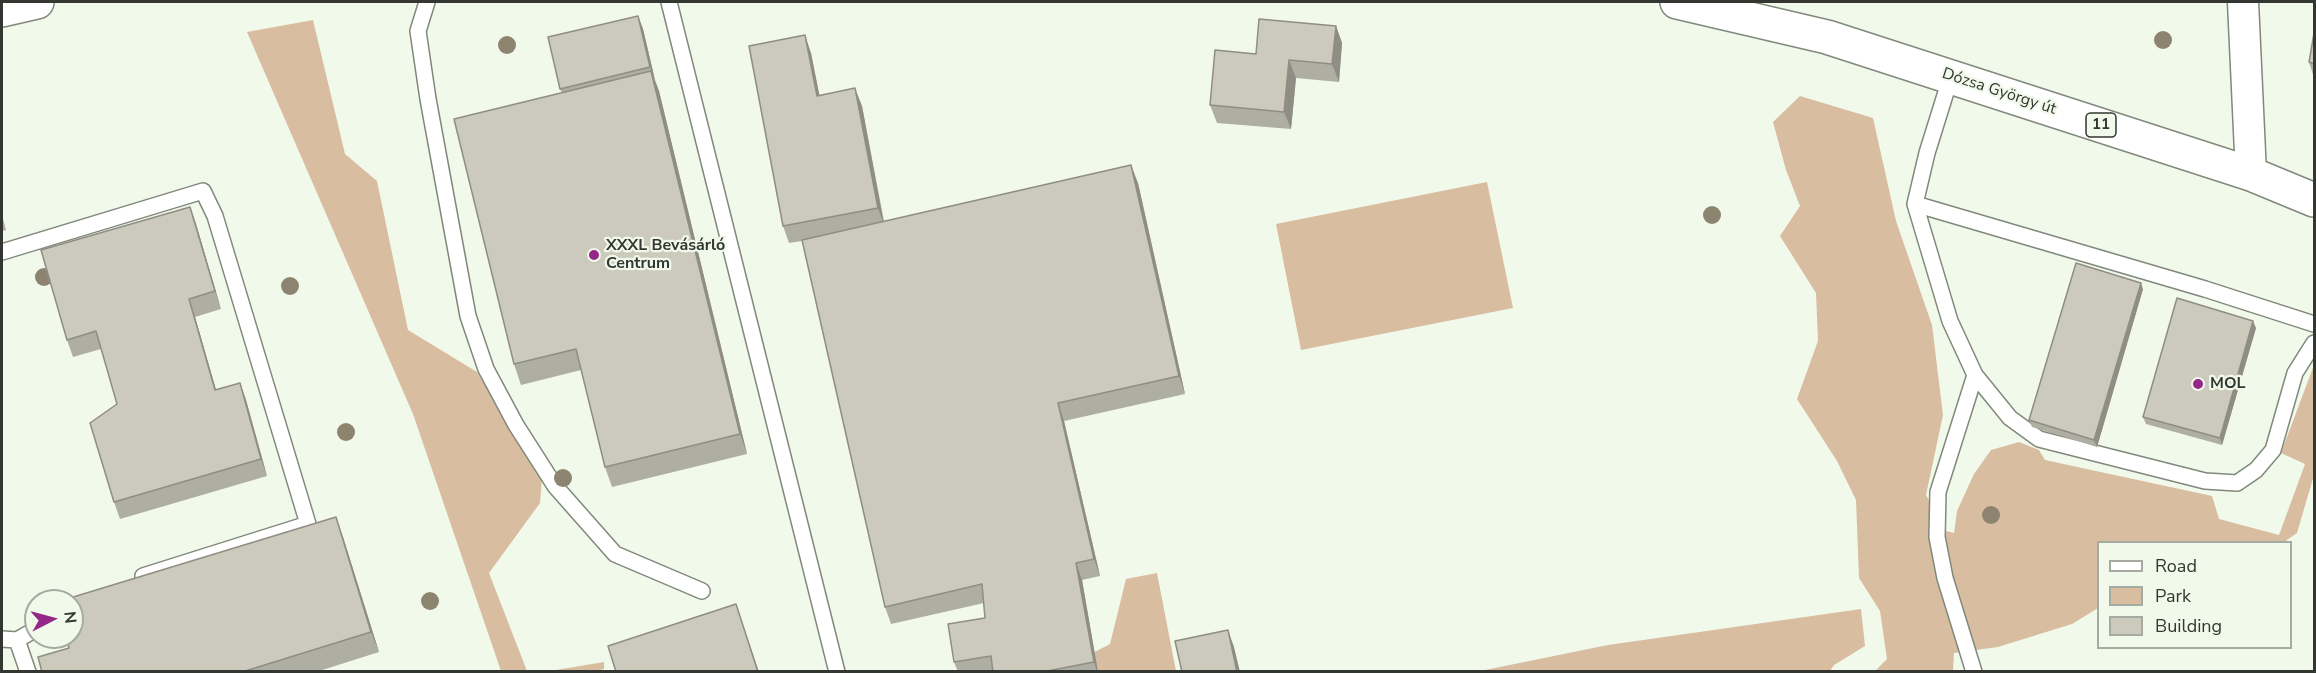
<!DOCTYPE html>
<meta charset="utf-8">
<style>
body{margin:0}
#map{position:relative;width:2316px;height:673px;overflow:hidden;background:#f1f9eb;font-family:"Nunito Sans",sans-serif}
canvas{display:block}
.frame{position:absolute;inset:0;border:3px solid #333631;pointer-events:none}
.legend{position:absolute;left:2097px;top:541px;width:195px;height:108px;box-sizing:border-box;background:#f1f9eb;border:2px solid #a5aba1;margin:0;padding:8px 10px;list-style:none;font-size:18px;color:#333631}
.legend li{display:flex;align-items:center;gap:12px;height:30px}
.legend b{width:30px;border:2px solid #a5aba1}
.north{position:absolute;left:24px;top:589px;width:60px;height:60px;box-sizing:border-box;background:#f1f9eb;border:2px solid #a5aba1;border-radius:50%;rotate:84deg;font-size:16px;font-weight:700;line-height:24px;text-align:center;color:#333631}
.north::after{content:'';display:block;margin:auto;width:21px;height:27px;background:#952789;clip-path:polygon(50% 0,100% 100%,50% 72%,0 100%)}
</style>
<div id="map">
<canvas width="2316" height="673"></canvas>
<div class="frame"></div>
<ul class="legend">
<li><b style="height:8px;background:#fff"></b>Road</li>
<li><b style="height:16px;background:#d9bda0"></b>Park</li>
<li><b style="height:16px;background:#cccabc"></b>Building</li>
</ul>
<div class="north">N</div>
</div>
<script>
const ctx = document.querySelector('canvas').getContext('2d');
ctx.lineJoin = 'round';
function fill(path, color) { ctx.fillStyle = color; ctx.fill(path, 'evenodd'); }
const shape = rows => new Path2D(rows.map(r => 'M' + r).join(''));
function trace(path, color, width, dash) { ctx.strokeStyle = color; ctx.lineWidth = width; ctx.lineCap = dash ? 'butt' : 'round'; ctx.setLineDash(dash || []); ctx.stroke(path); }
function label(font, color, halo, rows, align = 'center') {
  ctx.font = font + ' "Nunito Sans",sans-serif'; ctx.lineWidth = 4.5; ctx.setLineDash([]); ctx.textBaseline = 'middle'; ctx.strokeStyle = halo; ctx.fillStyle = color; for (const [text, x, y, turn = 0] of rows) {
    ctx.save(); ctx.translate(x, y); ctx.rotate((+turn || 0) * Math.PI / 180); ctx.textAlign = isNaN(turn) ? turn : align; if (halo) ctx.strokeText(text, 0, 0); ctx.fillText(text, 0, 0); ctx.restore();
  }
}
const green = shape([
 [313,20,345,154,377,181,408,330,477,372,542,478,540,503,489,573,527,671,501,671,413,414,247,32],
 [1800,96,1873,118,1896,221,1932,325,1943,415,1926,495,1946,531,1954,533,1957,511,1974,474,1991,450,2019,442,2039,450,2045,460,2212,496,2219,519,2279,535,2305,464,2281,453,2314,365,2314,475,2297,533,2284,542,2098,542,2098,608,2072,624,1998,647,1954,653,1953,671,1875,671,1887,659,1880,611,1859,578,1856,500,1837,461,1797,399,1818,341,1816,293,1780,236,1800,206,1786,170,1773,122],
 [1487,182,1513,308,1301,350,1276,224],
 [1157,573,1176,671,1056,672,1110,644,1126,579],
 [1861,609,1865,646,1834,665,1830,671,1480,671,1608,645],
 [604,662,604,669,597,671,550,671]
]);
const lane = shape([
 [427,2,418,31,428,99,468,316,486,369,516,425,555,486,615,554,702,591],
 [669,2,837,672],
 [1951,76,1927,153,1915,204,1950,321,1975,375,2010,418,2039,439,2205,481,2237,483,2256,470,2273,450,2295,373,2314,343],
 [1915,204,2205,289,2314,324],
 [2,252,203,191,215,216,308,524,143,576],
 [2,639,17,640,28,672],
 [17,640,36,629],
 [1974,672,1945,578,1937,537,1938,492,1975,375]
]);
const street = shape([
 [2243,2,2251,174]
]);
const primary = shape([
 [1677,2,1827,37,2251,174,2314,200],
 [2,10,37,2]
]);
const trees = [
 [2163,40],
 [507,45],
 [1712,215],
 [44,277],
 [290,286],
 [346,432],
 [563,478],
 [1991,515],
 [430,601]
];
const wall = shape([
 [638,16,643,29,655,80,659,91,747,454,612,487,605,467,581,370,521,385,514,364,562,93,560,89],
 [1336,26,1342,43,1339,82,1296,78,1291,129,1217,123,1210,105,1256,54],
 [2314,33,2314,78,2309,62],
 [811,53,819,95,862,106,884,221,1138,183,1185,394,1064,421,1100,576,1082,580,1098,672,958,672,954,662,985,618,984,603,891,624,885,607,802,241,789,243,783,226],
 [190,207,196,224,221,309,195,317,216,390,240,383,246,400,267,476,120,519,114,502,117,404,101,349,73,357,67,340],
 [2,215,6,230,2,231],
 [2143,289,2097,447,2032,427,2029,420],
 [2256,328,2222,445,2146,424,2143,417],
 [343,537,379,652,316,672,42,672,69,648]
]);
const shadedWall = shape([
 [638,16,643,29,655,80,650,67],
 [1336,26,1342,43,1339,82,1332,64],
 [805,35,811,53,823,113,817,96],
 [1289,60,1296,78,1291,129,1284,112],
 [651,71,659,91,747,454,740,434],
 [855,88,862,106,884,225,878,208],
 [1131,165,1138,183,1185,394,1179,376],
 [190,207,196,224,221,309,215,291],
 [2141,283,2143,289,2097,447,2094,440],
 [189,299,195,317,221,407,215,390],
 [2253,321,2256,328,2222,445,2220,438],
 [240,383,246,400,267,476,261,459],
 [1058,403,1064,421,1100,576,1094,559],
 [336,517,343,537,379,652,371,632],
 [1076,563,1082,580,1098,672,1097,672,1094,662],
 [736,604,742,622,759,672,758,672],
 [1228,630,1234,647,1240,672,1237,672]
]);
const building = shape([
 [638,16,650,67,560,89,548,37,638,16],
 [1259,19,1336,26,1332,64,1289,60,1284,112,1210,105,1215,50,1256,54,1259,19],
 [2314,33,2314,64,2309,62,2314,33],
 [805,35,817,96,855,88,878,208,783,226,749,46,805,35],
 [651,71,740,434,605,467,576,349,514,364,454,119,651,71],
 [1131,165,1179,376,1058,403,1094,559,1076,563,1094,662,1042,672,993,672,991,656,954,662,948,624,985,618,982,584,885,607,802,240,1131,165],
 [190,207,215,291,189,299,215,390,240,383,261,459,114,502,90,423,117,404,96,331,67,340,41,250,190,207],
 [2076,263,2141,283,2094,440,2029,420,2076,263],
 [2177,298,2253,321,2220,438,2143,417,2177,298],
 [336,517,371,632,242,672,42,672,38,657,69,648,66,637,72,637,72,601,60,601,336,517],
 [736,604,758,672,616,672,608,646,736,604],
 [1228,630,1237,672,1182,672,1175,641,1228,630]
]);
const markers = [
 [594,255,6,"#952789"],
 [2198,384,6,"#952789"]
];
const shields = [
 [2101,125,30]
];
const shieldNames = [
 ["11",2101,125]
];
const streetNames = [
 ["Dózsa György út",1999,92,18]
];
const poiNames = [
 ["XXXL Bevásárló",606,246],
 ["Centrum",606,264],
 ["MOL",2210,384]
];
fill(green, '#d9bda0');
trace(lane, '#81887c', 18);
trace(street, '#81887c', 33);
trace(primary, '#81887c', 36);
trace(lane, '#fff', 15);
trace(street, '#fff', 30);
trace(primary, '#fff', 33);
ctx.fillStyle = '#8d846f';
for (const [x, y] of trees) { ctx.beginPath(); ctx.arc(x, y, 9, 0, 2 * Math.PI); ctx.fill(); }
fill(wall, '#afaea2');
fill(shadedWall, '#8f8d84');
fill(building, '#cccabc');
trace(building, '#8f8d84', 1.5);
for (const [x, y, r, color] of markers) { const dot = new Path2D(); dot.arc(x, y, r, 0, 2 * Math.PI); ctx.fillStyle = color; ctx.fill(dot); trace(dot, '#f1f9eb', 2); }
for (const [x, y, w] of shields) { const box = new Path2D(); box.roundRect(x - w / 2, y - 12, w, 24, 4.5); ctx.fillStyle = '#f1f9eb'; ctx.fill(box); trace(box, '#333631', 1.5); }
label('bold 15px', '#333631', null, shieldNames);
label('16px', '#333631', '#f1f9eb', streetNames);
label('bold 16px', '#333631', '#f1f9eb', poiNames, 'left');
</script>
